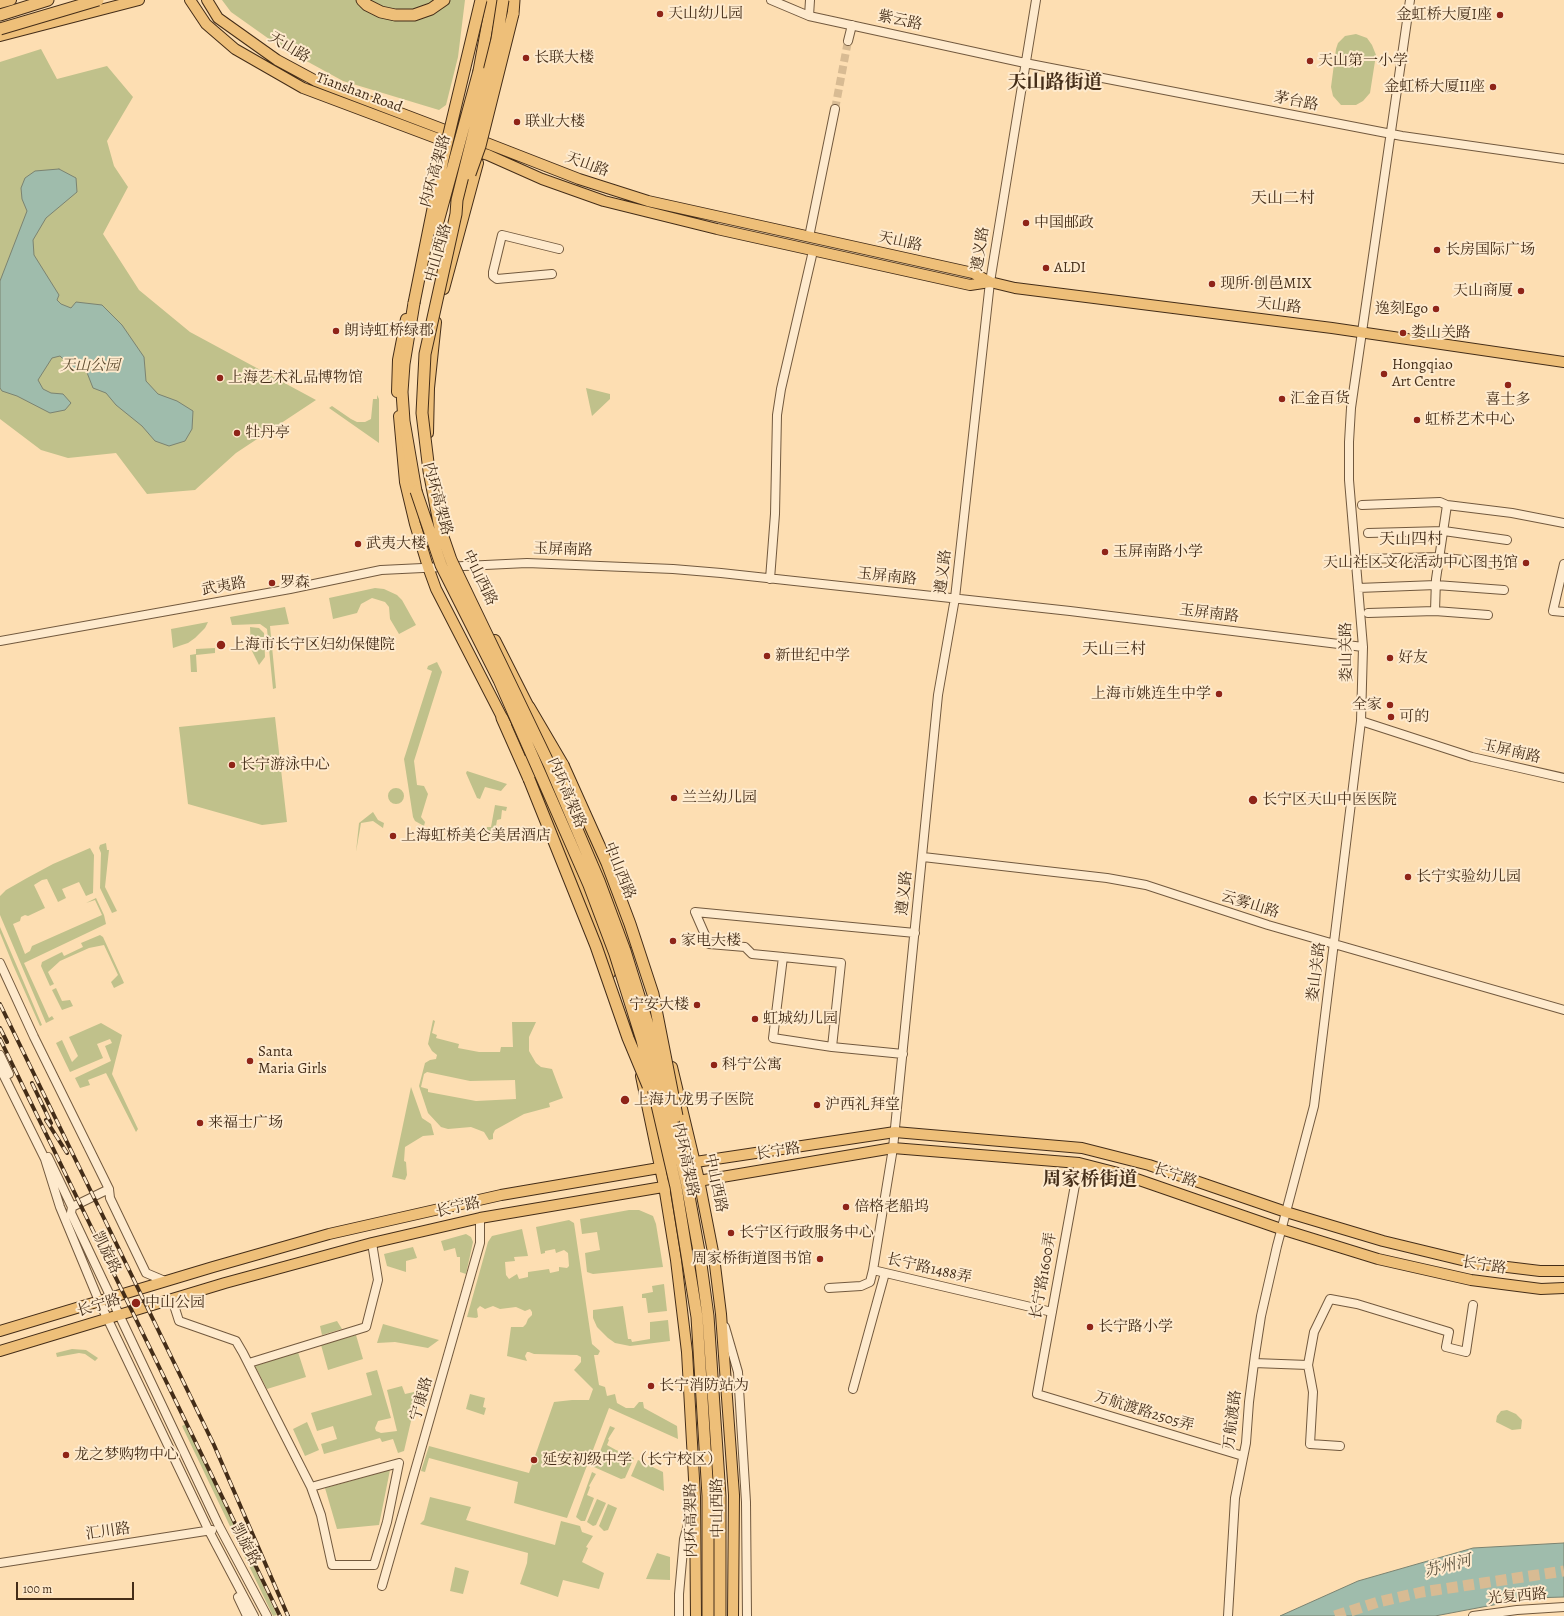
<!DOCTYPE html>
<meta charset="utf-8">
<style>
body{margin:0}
#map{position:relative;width:1564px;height:1616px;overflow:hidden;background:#fddeb2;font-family:Alegreya,serif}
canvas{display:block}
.scale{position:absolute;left:16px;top:1582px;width:118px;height:18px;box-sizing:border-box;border:2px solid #442d18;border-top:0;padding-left:5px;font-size:12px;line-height:14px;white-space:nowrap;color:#442d18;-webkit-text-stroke:3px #feeacd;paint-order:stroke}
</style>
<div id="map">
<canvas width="1564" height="1616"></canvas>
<div class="scale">100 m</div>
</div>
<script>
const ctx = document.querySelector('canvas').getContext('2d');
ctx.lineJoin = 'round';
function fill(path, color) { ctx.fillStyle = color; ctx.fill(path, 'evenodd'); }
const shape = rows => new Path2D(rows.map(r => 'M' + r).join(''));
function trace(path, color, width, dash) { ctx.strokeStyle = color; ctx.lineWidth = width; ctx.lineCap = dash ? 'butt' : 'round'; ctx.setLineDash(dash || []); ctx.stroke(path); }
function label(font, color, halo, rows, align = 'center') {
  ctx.font = font + ' Alegreya,"Noto Serif SC",serif'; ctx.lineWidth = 4; ctx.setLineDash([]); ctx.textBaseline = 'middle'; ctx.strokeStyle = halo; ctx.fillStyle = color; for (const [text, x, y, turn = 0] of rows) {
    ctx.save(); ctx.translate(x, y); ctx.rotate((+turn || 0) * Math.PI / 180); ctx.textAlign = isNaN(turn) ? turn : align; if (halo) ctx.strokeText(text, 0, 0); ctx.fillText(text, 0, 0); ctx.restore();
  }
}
const green = shape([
 [222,0,465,0,458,57,446,105,439,110,343,81,279,46,231,12],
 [1356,34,1367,38,1372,45,1376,55,1370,93,1363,101,1356,105,1341,105,1333,96,1331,87,1336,49,1338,43,1345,36],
 [41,49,57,79,107,66,133,97,107,141,114,166,128,187,103,234,139,290,190,332,316,400,236,453,195,490,147,494,116,453,68,458,41,450,0,419,0,62],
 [586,388,610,394,610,399,592,416],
 [377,395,379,399,379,443,329,408,332,406,351,419,357,422,365,422,371,419,373,399,377,399],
 [375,588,384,589,397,595,402,600,416,625,399,634,390,619,389,607,385,602,372,598,361,604,357,613,333,619,329,598],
 [285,607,289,624,270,626,276,688,273,689,267,629,260,624,232,625,230,617],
 [208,622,205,628,195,638,188,643,173,648,171,629],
 [250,627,259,628,264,633,265,657,259,665,251,649],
 [215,648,215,653,196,655,197,672,191,672,190,655,196,654,196,649],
 [437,662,442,672,414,761,417,785,424,786,428,794,421,817,425,822,424,826,415,821,413,817,404,759,432,671,427,669,428,666],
 [275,717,287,822,262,825,188,804,179,727],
 [467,771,507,784,501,791,485,787,480,799,477,798,466,773],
 '388 796a8 8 0 1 1 16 0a8 8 0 1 1-16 0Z',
 [495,805,507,807,506,811,502,810,501,819,497,820,495,832,486,831,487,827,491,827],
 [373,812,378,820,384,823,383,828,373,821,361,823,356,852,359,823],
 [106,843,107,850,109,850,105,887,117,911,112,913,100,888,101,853,99,848,100,845],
 [90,848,94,855,93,893,86,896,79,882,62,889,66,898,58,902,47,879,42,880,34,885,45,908,28,916,25,915,21,917,20,921,13,924,25,954,30,951,32,946,102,915,95,900,86,903,96,898,104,915,106,924,24,963,49,1018,52,1016,54,1019,46,1023,0,915,0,896,6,890,27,878,53,864],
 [0,927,16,964,42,1025,40,1026,13,965,0,933],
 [100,935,103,937,124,983,114,988,111,982,118,975,104,945,89,948,60,961,48,972,54,984,50,986,41,966,42,962,62,952,64,956,83,947,81,943],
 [56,988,62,1001,70,1000,73,1006,62,1010,52,990],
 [433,1020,435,1021,432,1033,437,1035,436,1038,459,1044,458,1048,479,1052,500,1052,501,1047,513,1047,514,1073,512,1022,536,1022,529,1037,529,1051,536,1063,541,1067,552,1069,563,1098,549,1103,550,1107,524,1114,495,1130,493,1134,493,1139,489,1140,484,1132,471,1127,448,1129,441,1127,428,1113,419,1086,425,1063,430,1060,436,1059,437,1055,432,1051,428,1044],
 [427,1072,470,1081,515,1080,516,1099,476,1101,428,1092,428,1089,421,1087,424,1074],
 [101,1023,122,1035,112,1074,138,1129,136,1132,106,1073,88,1080,90,1085,80,1088,75,1078,111,1061,105,1046,112,1043,110,1039,97,1044,103,1058,70,1072,56,1043,62,1040,72,1062,78,1056,69,1037],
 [411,1087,422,1118,431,1124,434,1135,423,1136,405,1147,404,1161,406,1162,407,1175,405,1180,392,1177],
 [629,1210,639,1210,653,1216,656,1224,663,1267,593,1274,587,1272,585,1253,600,1250,597,1232,582,1234,580,1219],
 [569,1220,574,1223,592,1344,600,1351,598,1355,594,1355,599,1385,605,1387,607,1396,615,1394,617,1403,626,1408,634,1408,639,1402,643,1402,644,1408,677,1426,678,1439,609,1408,567,1518,514,1503,518,1482,429,1458,425,1472,421,1471,429,1446,529,1473,554,1402,572,1400,589,1400,593,1389,574,1370,581,1362,581,1357,577,1355,534,1354,529,1352,527,1352,525,1356,527,1361,507,1356,511,1327,523,1327,526,1324,528,1319,532,1315,532,1312,530,1309,525,1311,516,1307,500,1309,493,1306,485,1309,480,1306,477,1309,478,1317,476,1318,467,1317,488,1242,492,1236,522,1229,528,1256,514,1257,515,1261,505,1262,506,1275,509,1279,517,1274,519,1279,528,1277,528,1272,549,1269,550,1273,559,1271,559,1267,567,1268,569,1266,568,1253,564,1250,556,1253,555,1249,545,1251,545,1253,541,1254,536,1227],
 [466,1234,471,1237,473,1242,466,1274,460,1272,460,1257,457,1257,455,1248,444,1251,441,1241],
 [413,1247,417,1258,406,1261,406,1272,387,1266,384,1254],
 [664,1284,667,1311,648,1313,646,1298,642,1298,642,1294,653,1292,652,1286],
 [623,1306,628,1339,631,1339,632,1342,650,1339,650,1322,668,1320,670,1341,630,1346,615,1343,608,1338,597,1327,593,1318,593,1310],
 [337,1321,342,1329,322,1335,320,1326],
 [383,1324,439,1340,428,1348,395,1342,377,1343],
 [356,1335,363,1359,328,1370,321,1345],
 [72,1349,86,1350,98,1358,95,1361,85,1354,79,1353,57,1357,56,1353],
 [298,1352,306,1377,267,1389,255,1366],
 [377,1370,391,1418,378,1421,375,1428,376,1431,381,1433,397,1431,387,1390,402,1386,405,1394,414,1392,415,1404,404,1451,398,1453,393,1439,382,1442,380,1438,324,1454,321,1444,337,1439,333,1426,317,1431,311,1413,372,1395,366,1373],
 [470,1394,485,1398,483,1407,486,1408,484,1415,466,1409],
 [1507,1410,1516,1414,1522,1420,1521,1429,1512,1430,1496,1422,1497,1416,1501,1411],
 [307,1422,319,1450,305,1456,293,1429],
 [186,1424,277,1615,273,1616,182,1426],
 [610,1426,615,1428,608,1439,609,1440,607,1445,616,1450,634,1458,625,1478,621,1479,594,1467],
 [638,1460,663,1472,664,1491,631,1476],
 [390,1470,379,1525,337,1529,325,1488],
 [592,1472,596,1474,589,1486,590,1487,587,1495,594,1498,585,1521,581,1521,576,1517],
 [430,1497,471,1507,466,1520,555,1545,561,1521,580,1526,582,1532,593,1536,586,1547,588,1548,582,1562,604,1573,599,1589,563,1580,558,1597,520,1584,527,1563,528,1553,420,1524,424,1520],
 [597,1499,606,1503,596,1525,593,1526,587,1522],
 [608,1504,617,1508,608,1530,604,1531,599,1526],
 [657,1553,670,1557,670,1580,646,1579],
 [455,1567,469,1571,463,1594,450,1591]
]);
const water = shape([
 [59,169,76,178,77,192,46,218,33,240,34,255,59,295,57,300,61,304,71,308,76,302,102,305,122,325,144,357,146,381,158,394,177,401,193,411,192,429,185,441,169,446,155,441,142,426,116,405,106,393,93,388,86,370,76,371,60,356,52,358,38,380,43,389,51,393,63,394,71,403,65,410,50,413,17,396,2,391,0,388,0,281,27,211,22,199,21,188,25,178,35,171,59,169],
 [1564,1543,1564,1597,1530,1598,1435,1616,1280,1616,1358,1581,1473,1548,1564,1543]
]);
const minorTunnel = shape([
 [835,109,848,41]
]);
const highwayTunnel = shape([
 [1335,1616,1378,1602,1422,1592,1564,1571]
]);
const minor = shape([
 [771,0,809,16,1025,63,1402,136,1564,159],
 [1036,0,990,282,955,598,938,695,893,1148,873,1270,1052,1312],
 [809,16,810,0],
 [848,41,852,25],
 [809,237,835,109],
 [552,274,497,279,493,276,493,272,502,235,559,249],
 [1362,505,1440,502,1447,505,1512,513,1564,523],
 [1368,533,1444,531,1507,540],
 [1367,559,1439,557,1502,565],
 [1564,564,1553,611,1564,612],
 [770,579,775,514,777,415,781,389,813,251],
 [1358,588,1436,585,1504,590],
 [1435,611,1436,579,1447,505],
 [1368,613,1435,611,1488,615],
 [0,641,290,589,381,570,527,563,673,569,721,573,1070,611,1363,647],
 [1361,721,1472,757,1564,778],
 [923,857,1107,878,1146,885,1268,925,1564,1010],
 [783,957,841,963,832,1047,903,1054],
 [0,963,34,1037,109,1189,72,1207,71,1213,219,1526,267,1616],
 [832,1047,773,1038,783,957,752,954,745,947,709,944,695,912,915,933],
 [0,1055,9,1074],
 [0,1068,45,1159,60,1207,99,1301,209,1531,254,1616],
 [48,1157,72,1207],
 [1079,1163,1037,1394,1243,1456],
 [109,1189,110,1198,146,1273,165,1281],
 [829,1288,861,1286,870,1282,873,1270],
 [172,1299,179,1321,236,1341,243,1353,311,1487,321,1515,332,1565,374,1565,387,1522,399,1463,311,1487],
 [725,1327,738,1372,746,1502,747,1616],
 [249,1363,366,1327,378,1280,372,1243],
 [1254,1363,1308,1365],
 [853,1389,885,1273],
 [1340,1446,1310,1444,1313,1392,1308,1365,1314,1332,1330,1299,1357,1304,1449,1332,1446,1347,1466,1352,1473,1305],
 [0,1563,212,1530],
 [382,1586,480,1243,480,1218],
 [238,1597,247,1616],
 [679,1616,679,1594,684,1539,693,1506],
 [1228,1616,1235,1498,1246,1443,1249,1402,1255,1355,1261,1316,1277,1246,1314,1106,1361,721,1363,647,1349,480,1349,442,1351,408,1410,0],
 [1473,1616,1517,1610,1564,1607]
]);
const major = shape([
 [190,0,206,24,235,49,303,88,444,141,488,155,542,179,604,201,717,229,970,285,990,282],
 [207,0,218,18,277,60,316,81,445,130,484,142,579,179,648,201,973,273,990,282,1015,288,1332,328,1564,362],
 [0,3,11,0],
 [0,36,139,0],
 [444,289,478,163],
 [397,392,398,360,406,319],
 [399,416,405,482,415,524,428,567,436,589,506,725],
 [428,433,429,388,436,322],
 [495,640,533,715],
 [552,754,586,831,631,942],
 [526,761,533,774,597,927,610,973],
 [672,1067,699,1180,714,1257,721,1314,734,1495,733,1616],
 [641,1076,664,1186,676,1260,687,1352,695,1497,696,1616],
 [689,1163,895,1132,1082,1148,1149,1165,1286,1212,1383,1241,1474,1263,1540,1271,1564,1271],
 [0,1331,213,1267,329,1234,501,1195,665,1167],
 [0,1351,225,1283,372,1243,480,1218,893,1148,1079,1163,1122,1174,1281,1229,1378,1259,1471,1280,1541,1289,1564,1288]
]);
const highway = shape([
 [362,0,367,5,381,12,395,15,414,15,431,9,444,0],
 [513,14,514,0],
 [0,15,48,0],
 [479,71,492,0],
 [414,303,404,364,402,392,404,421,416,491],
 [529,707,563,765],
 [502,718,529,779]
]);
const rail = shape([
 [0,1004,214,1445,288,1616],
 [0,1028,7,1042],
 [0,1039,280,1616],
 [32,1083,51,1123],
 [46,1120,67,1153]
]);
const highwayBridge = shape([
 [503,0,497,39,457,200,456,214,425,354,422,413,429,471,440,528,451,560,549,764,599,881,625,951,652,1038,687,1185,700,1257,708,1316,720,1496,720,1616],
 [0,29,98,0],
 [470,174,480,146,513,14],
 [436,229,479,71],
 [414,303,443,159,481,0],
 [416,491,441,565,499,680,589,885,615,954,642,1040,676,1187,697,1317,708,1496,708,1616],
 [563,765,607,863,630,924,653,994,677,1116],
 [529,779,596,946,628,1038,648,1086]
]);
const markers = [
 [660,14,4,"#8f2418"],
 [1500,15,4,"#8f2418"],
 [526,58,4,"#8f2418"],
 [1310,61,4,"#8f2418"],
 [1493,87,4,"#8f2418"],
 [517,122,4,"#8f2418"],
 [1026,223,4,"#8f2418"],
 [1437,250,4,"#8f2418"],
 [1046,268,4,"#8f2418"],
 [1212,284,4,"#8f2418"],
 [1521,291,4,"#8f2418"],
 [1436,309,4,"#8f2418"],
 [336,331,4,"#8f2418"],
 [1403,333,4,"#8f2418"],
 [1384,374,4,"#8f2418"],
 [220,378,4,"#8f2418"],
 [1508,385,4,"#8f2418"],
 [1282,399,4,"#8f2418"],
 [1417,420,4,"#8f2418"],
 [237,433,4,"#8f2418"],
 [358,544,4,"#8f2418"],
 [1105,552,4,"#8f2418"],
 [1526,563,4,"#8f2418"],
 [272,583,4,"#8f2418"],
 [221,645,5,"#8f2418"],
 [767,656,4,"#8f2418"],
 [1390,658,4,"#8f2418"],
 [1219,694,4,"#8f2418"],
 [1390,705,4,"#8f2418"],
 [1391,717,4,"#8f2418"],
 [232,765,4,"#8f2418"],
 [674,798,4,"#8f2418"],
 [1253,800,5,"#8f2418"],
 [393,836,4,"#8f2418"],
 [1408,877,4,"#8f2418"],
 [673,941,4,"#8f2418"],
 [697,1005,4,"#8f2418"],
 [755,1019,4,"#8f2418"],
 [250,1061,4,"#8f2418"],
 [714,1065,4,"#8f2418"],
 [625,1100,5,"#8f2418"],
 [817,1105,4,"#8f2418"],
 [200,1123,4,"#8f2418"],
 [846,1207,4,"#8f2418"],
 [731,1233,4,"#8f2418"],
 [820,1259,4,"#8f2418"],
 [136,1303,5,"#8f2418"],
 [1090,1327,4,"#8f2418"],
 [651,1386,4,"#8f2418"],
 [66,1455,4,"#8f2418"],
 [534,1460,4,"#8f2418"]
];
const poiNames = [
 ["天山幼儿园",668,14],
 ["金虹桥大厦I座",1492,15,"right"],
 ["长联大楼",534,58],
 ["天山第一小学",1318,61],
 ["金虹桥大厦II座",1485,87,"right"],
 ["联业大楼",525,122],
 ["中国邮政",1034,223],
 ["长房国际广场",1445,250],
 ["ALDI",1054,268],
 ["现所·创邑MIX",1220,284],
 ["天山商厦",1513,291,"right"],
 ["逸刻Ego",1428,309,"right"],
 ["朗诗虹桥绿郡",344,331],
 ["娄山关路",1411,333],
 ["Hongqiao",1392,365],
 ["Art Centre",1392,382],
 ["上海艺术礼品博物馆",228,378],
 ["汇金百货",1290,399],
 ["喜士多",1508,400,"center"],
 ["虹桥艺术中心",1425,420],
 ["牡丹亭",245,433],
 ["武夷大楼",366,544],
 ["玉屏南路小学",1113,552],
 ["天山社区文化活动中心图书馆",1518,563,"right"],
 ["罗森",280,583],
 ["上海市长宁区妇幼保健院",230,645],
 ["新世纪中学",775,656],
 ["好友",1398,658],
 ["上海市姚连生中学",1211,694,"right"],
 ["全家",1382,705,"right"],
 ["可的",1399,717],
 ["长宁游泳中心",240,765],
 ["兰兰幼儿园",682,798],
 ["长宁区天山中医医院",1262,800],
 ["上海虹桥美仑美居酒店",401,836],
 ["长宁实验幼儿园",1416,877],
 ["家电大楼",681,941],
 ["宁安大楼",689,1005,"right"],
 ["虹城幼儿园",763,1019],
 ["Santa",258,1052],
 ["Maria Girls",258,1069],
 ["科宁公寓",722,1065],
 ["上海九龙男子医院",634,1100],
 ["沪西礼拜堂",825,1105],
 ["来福士广场",208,1123],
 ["倍格老船坞",854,1207],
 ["长宁区行政服务中心",739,1233],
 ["周家桥街道图书馆",812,1259,"right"],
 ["中山公园",145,1303],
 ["长宁路小学",1098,1327],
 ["长宁消防站为",659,1386],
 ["龙之梦购物中心",74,1455],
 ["延安初级中学（长宁校区）",542,1460]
];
const streetNames = [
 ["紫云路",900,21,12],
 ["天山路",289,48,31],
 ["Tianshan Road",359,93,20],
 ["茅台路",1296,102,11],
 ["天山路",587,165,20],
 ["内环高架路",436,171,-74],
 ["天山路",900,242,12],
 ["遵义路",981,249,-81],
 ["中山西路",439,253,-74],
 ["天山路",1279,306,7],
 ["内环高架路",437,499,75],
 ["玉屏南路",563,550,2],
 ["遵义路",944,572,-83],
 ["玉屏南路",887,577,6],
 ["中山西路",479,578,64],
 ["武夷路",224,587,-10],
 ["玉屏南路",1209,614,7],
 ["娄山关路",1347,652,-91],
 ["玉屏南路",1511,752,13],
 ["内环高架路",566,793,67],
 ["中山西路",619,871,68],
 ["遵义路",905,893,-84],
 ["云雾山路",1250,905,17],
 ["娄山关路",1317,972,-83],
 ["长宁路",778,1152,-9],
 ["内环高架路",685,1160,78],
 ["长宁路",1175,1176,19],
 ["中山西路",715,1183,78],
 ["长宁路",458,1208,-13],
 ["凯旋路",106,1253,64],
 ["长宁路",1484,1266,9],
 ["长宁路1488弄",929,1269,13],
 ["长宁路1600弄",1044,1276,-80],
 ["长宁路",99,1306,-17],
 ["宁康路",422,1399,-74],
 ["万航渡路2505弄",1144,1412,17],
 ["万航渡路",1233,1420,-83],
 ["中山西路",718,1508,-91],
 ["内环高架路",692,1520,-91],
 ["汇川路",108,1532,-8],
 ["凯旋路",245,1545,62],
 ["光复西路",1517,1597,-5]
];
const parkNames = [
 ["天山公园",90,366]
];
const neighbourhoodNames = [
 ["天山二村",1283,199],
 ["天山四村",1411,540],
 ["天山三村",1114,650]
];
const waterNames = [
 ["苏州河",1448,1567,-15]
];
const districtNames = [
 ["天山路街道",1055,83],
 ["周家桥街道",1090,1180]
];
fill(green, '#c0c18b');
fill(water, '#9fbcac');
trace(water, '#7b8371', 1);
trace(minorTunnel, '#d8bb93', 8, [8, 4]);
trace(highwayTunnel, '#d8bb93', 11, [11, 5.5]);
trace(minor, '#72593e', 10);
trace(major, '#442d18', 12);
trace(highway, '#442d18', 13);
trace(minor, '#feeacd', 8);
trace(major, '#eebf79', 10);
trace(highway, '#eebf79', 11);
trace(rail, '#442d18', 4);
trace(rail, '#feeacd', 2.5, [8]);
trace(highwayBridge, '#442d18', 13, []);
trace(highwayBridge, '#eebf79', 11);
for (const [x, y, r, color] of markers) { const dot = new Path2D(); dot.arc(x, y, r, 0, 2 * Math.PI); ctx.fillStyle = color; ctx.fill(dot); trace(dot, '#feeacd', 1.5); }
label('15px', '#442d18', '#feeacd', poiNames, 'left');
label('15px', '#442d18', '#feeacd', streetNames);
label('italic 15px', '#5d4b2f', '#feeacd', parkNames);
label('16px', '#442d18', '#feeacd', neighbourhoodNames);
label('italic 16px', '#5b513d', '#feeacd', waterNames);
label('bold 19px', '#442d18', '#feeacd', districtNames);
</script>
